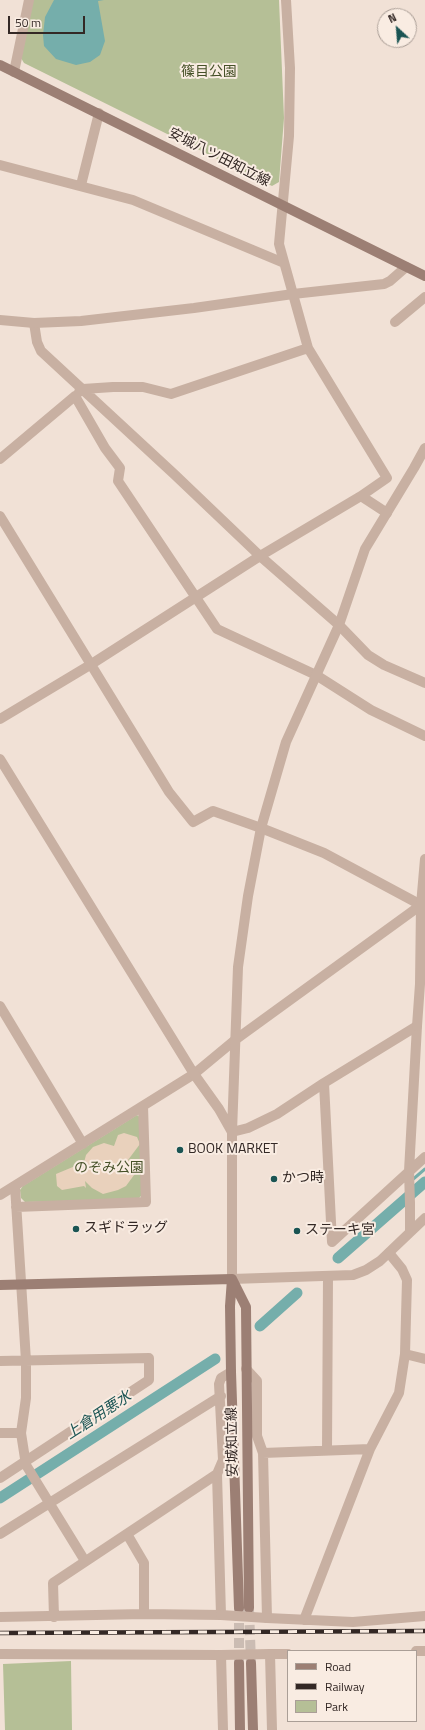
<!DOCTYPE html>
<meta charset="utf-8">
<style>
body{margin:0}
#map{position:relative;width:425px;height:1730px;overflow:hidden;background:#f1e1d6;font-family:"Titillium Web",sans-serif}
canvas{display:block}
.legend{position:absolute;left:287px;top:1650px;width:130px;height:72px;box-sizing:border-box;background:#f9ece2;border:1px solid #aa9e96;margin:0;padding:5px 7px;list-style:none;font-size:12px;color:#332825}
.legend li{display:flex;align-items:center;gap:8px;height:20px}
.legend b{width:20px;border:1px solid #aa9e96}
.north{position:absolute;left:377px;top:8px;width:40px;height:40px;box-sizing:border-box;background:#f9ece2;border:1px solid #aa9e96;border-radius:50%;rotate:334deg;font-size:11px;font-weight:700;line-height:16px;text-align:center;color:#332825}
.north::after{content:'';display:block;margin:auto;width:14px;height:18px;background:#1a5453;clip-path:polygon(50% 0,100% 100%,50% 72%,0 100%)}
.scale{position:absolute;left:8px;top:16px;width:77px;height:18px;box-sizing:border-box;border:2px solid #332825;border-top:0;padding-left:5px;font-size:12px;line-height:14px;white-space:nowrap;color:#332825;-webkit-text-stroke:3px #f9ece2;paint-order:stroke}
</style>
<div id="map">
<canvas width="425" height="1730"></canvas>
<ul class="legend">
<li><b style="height:5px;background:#9c7f74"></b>Road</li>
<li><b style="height:5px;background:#332825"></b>Railway</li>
<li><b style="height:11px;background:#b5bf96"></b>Park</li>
</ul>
<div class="north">N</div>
<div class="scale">50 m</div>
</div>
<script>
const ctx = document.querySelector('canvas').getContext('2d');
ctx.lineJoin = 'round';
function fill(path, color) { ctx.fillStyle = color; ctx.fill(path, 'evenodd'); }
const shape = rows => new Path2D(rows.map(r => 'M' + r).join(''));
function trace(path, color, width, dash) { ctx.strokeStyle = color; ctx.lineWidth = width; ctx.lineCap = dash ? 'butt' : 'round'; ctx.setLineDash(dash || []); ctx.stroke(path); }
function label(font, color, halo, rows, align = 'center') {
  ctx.font = font + ' "Titillium Web","Noto Sans JP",sans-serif'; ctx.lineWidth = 4; ctx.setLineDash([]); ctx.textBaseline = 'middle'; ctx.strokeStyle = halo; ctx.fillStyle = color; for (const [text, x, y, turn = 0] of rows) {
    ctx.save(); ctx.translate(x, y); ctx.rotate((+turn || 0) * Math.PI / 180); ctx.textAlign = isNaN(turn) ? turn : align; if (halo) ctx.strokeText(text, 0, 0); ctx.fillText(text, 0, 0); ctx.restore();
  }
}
const green = shape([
 [32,0,279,0,284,118,279,182,272,186,24,63,21,58],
 [137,1115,140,1117,143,1194,137,1200,25,1202,21,1198,20,1190,23,1186],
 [71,1661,72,1730,5,1730,3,1664]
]);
const plaza = shape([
 [124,1133,137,1137,140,1144,128,1160,135,1166,137,1171,126,1186,118,1190,103,1194,92,1188,85,1181,86,1188,84,1186,62,1190,57,1186,56,1174,80,1164,82,1170,86,1155,93,1147,104,1143,114,1146,118,1135]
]);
const water = shape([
 [54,0,104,0,98,1,105,41,100,55,90,62,76,65,56,59,44,46,43,35,45,17]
]);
const stream = shape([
 [411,1181,425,1169]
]);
const canal = shape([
 [338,1258,425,1182],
 [260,1326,297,1293],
 [0,1498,215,1359]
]);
const secondaryTunnel = shape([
 [239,1608,239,1663],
 [249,1610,251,1662]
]);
const minor = shape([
 [286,0,290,68,289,136,279,244,308,348,387,478,361,496],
 [14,72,29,0],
 [0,165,133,200,284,263],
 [81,185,99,113],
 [395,322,425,297],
 [34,323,37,342,41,351,174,474,260,556,339,625,368,655,384,665,425,683],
 [79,392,83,389,113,387,143,387,171,394,308,348],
 [0,459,75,396,105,448,120,468,118,481,217,629,316,675,371,710,425,736],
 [0,516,169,792,193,822,213,811,261,828,324,853,421,905],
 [0,719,90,665,260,556,361,496,387,513],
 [0,1006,83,1144],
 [324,1083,332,1242,425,1157],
 [232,1132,248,1128,277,1114,324,1083,417,1026],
 [15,1186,26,1361,26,1398,21,1433,26,1465,85,1561],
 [0,1195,194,1074,235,1040,421,905,425,904],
 [410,1204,409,1171,417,1026],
 [16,1207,146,1202,143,1106],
 [405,1354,425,1359],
 [0,1361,149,1358,149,1380,0,1478],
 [246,1369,257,1381,257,1436,263,1453,267,1618,353,1622,425,1616],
 [0,1433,21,1433],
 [327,1450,328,1276],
 [263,1453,370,1449],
 [0,1534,221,1396],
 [127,1534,144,1563,144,1614],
 [0,1617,144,1614,221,1615,217,1474,223,1460,219,1384,221,1378,231,1372],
 [54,1617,53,1583,217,1474],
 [304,1620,370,1449,399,1393,405,1354,407,1280,402,1269,389,1253],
 [416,1651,425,1651],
 [0,1654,221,1655,223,1730],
 [272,1730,270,1654,288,1654]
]);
const tertiary = shape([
 [0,320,34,323,81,321,194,308,293,294,384,284,390,281,406,267],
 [425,448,414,468,365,549,339,625,286,742,261,828,248,896,238,967,232,1132,232,1279,353,1275,366,1270,380,1261,425,1218],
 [0,759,194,1074,219,1109,232,1132],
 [417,1026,420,984,421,905,425,859],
 [410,1232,410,1204]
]);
const secondary = shape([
 [0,65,425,276],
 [232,1279,246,1307,249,1608],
 [232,1279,230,1306,231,1372,239,1608],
 [0,1285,232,1279],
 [239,1663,240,1730],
 [251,1663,253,1730]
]);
const rail = shape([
 [0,1633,425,1631]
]);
const minorBridge = shape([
 [221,1615,267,1618],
 [221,1655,270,1654]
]);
const markers = [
 [180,1150,4,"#1a5453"],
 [274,1179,4,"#1a5453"],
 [76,1229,4,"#1a5453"],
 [297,1231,4,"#1a5453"]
];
const parkNames = [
 ["篠目公園",209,73],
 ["のぞみ公園",109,1169]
];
const streetNames = [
 ["安城八ツ田知立線",219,158,27],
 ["安城知立線",233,1442,-91]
];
const poiNames = [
 ["BOOK MARKET",188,1150],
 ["かつ時",282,1179],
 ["スギドラッグ",84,1229],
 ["ステーキ宮",305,1231]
];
const waterNames = [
 ["上倉用悪水",99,1416,-33]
];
fill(green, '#b5bf96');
fill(plaza, '#e9d1bc');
fill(water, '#75aeab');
trace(stream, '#75aeab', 3);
trace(canal, '#75aeab', 11);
trace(secondaryTunnel, '#cbbcb3', 10, [10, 5]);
trace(minor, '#c8b0a2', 10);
trace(tertiary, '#c8b0a2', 10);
trace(secondary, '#9c7f74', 10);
trace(rail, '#332825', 4.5);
trace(rail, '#f9ece2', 3, [9]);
trace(minorBridge, '#c8b0a2', 10);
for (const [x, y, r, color] of markers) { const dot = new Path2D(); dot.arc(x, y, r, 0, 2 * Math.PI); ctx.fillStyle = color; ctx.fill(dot); trace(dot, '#f9ece2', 1.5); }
label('14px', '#465128', '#f9ece2', parkNames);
label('14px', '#332825', '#f9ece2', streetNames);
label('14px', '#332825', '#f9ece2', poiNames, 'left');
label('italic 15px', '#1a5453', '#f9ece2', waterNames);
</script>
